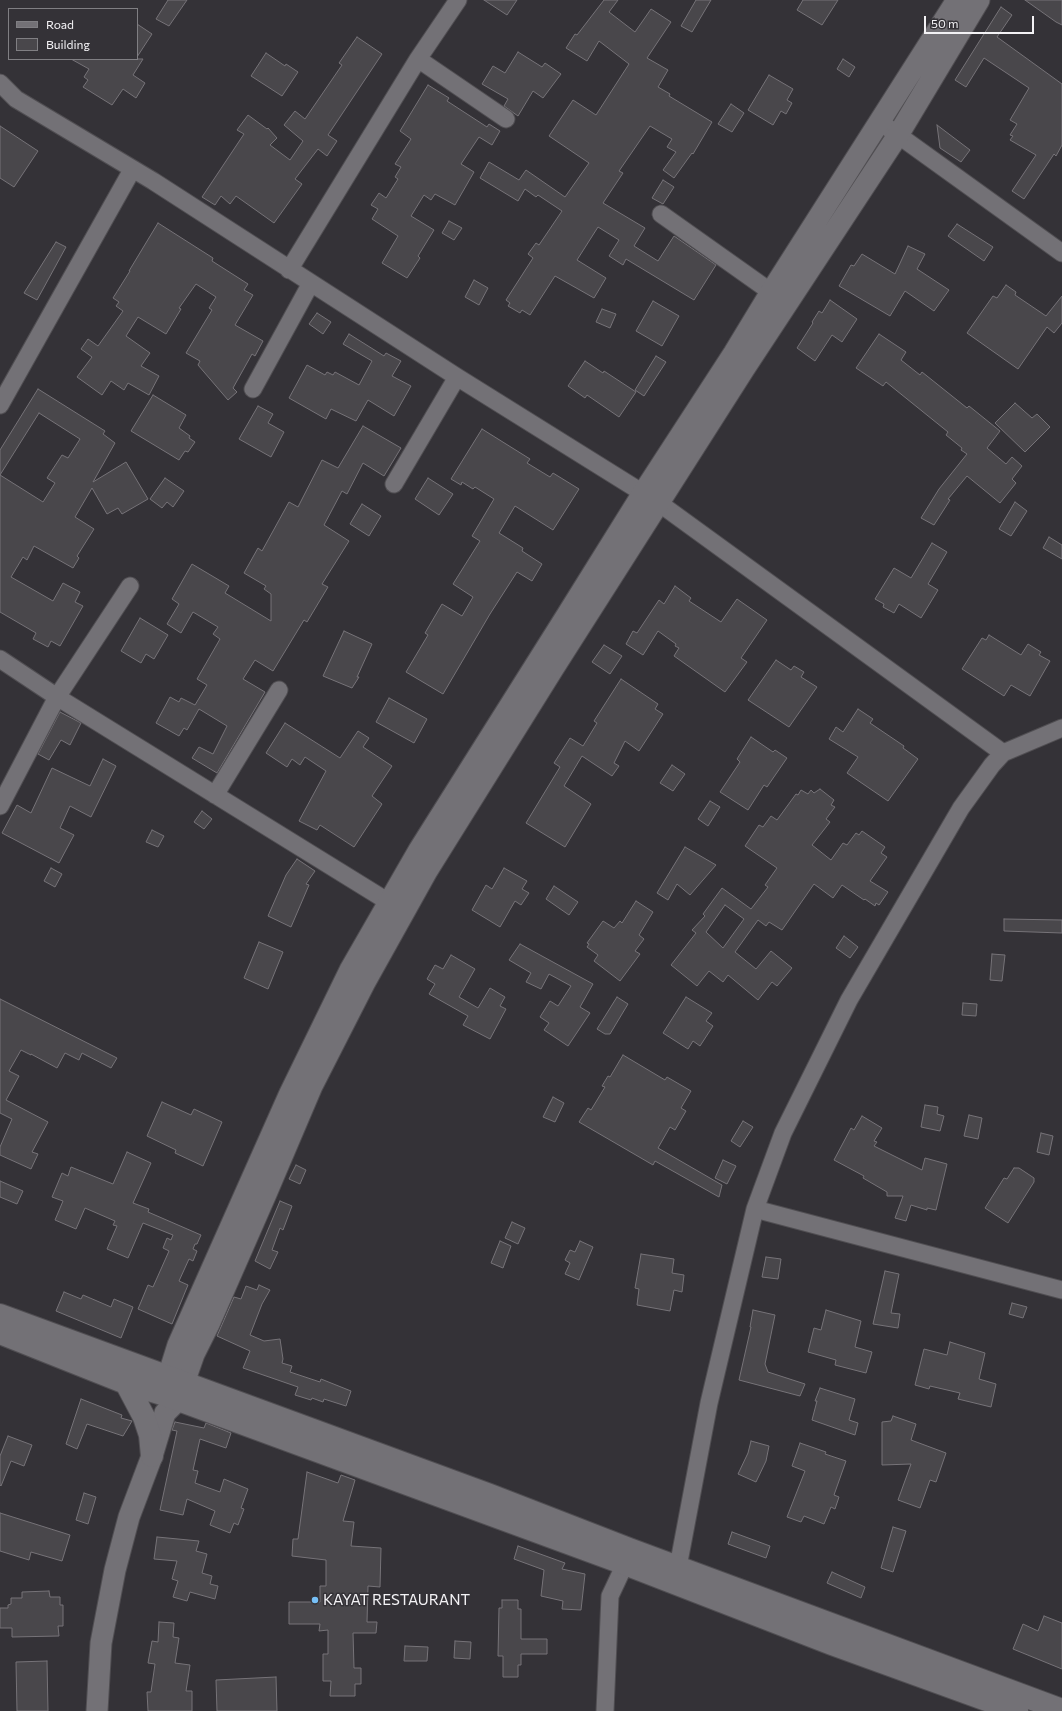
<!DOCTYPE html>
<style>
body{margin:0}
#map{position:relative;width:1062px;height:1711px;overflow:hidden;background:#343237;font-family:Commissioner,sans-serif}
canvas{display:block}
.legend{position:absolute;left:8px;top:8px;width:130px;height:52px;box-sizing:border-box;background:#343237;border:1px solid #807f83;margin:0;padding:5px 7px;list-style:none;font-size:12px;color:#f3f2f5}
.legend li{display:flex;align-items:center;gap:8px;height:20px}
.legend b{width:20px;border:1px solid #807f83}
.scale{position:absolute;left:924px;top:16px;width:110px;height:18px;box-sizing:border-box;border:2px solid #f3f2f5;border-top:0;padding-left:5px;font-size:12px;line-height:14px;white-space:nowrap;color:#f3f2f5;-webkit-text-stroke:3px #343237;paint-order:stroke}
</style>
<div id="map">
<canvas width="1062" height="1711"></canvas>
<ul class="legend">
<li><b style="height:5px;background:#737176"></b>Road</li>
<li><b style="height:11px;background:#49474b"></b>Building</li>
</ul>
<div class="scale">50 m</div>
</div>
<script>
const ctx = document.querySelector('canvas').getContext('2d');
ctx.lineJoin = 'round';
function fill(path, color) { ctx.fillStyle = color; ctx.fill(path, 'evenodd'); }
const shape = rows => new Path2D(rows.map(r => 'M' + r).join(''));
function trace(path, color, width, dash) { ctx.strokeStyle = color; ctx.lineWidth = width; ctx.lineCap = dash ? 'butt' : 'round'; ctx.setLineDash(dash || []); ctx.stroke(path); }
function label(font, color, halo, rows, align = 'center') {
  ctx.font = font + ' Commissioner,sans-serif'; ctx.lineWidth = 3; ctx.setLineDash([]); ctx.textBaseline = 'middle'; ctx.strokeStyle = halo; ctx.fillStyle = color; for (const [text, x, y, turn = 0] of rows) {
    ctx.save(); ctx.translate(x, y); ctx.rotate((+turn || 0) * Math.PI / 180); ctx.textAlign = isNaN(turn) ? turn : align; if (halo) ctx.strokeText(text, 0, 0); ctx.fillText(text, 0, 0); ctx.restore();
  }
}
const building = shape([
 [168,0,187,0,169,26,156,19,168,0],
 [484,0,517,0,507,15,484,0],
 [604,0,618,0,609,12,635,32,651,9,671,22,647,58,668,70,658,87,670,94,669,96,712,122,693,154,692,153,674,178,663,170,676,152,667,147,672,139,650,126,619,171,623,173,603,203,645,228,634,246,658,261,674,236,716,265,694,300,626,259,623,265,609,256,619,240,598,227,577,260,606,278,594,298,555,276,530,315,522,310,520,313,508,306,510,303,506,300,533,258,528,254,536,243,539,245,562,211,538,195,536,197,525,189,518,201,480,178,489,162,519,180,526,170,565,197,589,163,549,136,573,100,596,115,629,64,599,41,587,61,566,48,575,34,577,35,604,0],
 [696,0,711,0,692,32,681,26,696,0],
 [803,0,838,0,822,25,797,10,803,0],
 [1025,0,1062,0,1062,25,1056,22,1025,0],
 [1001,7,1012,15,997,37,1062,84,1062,145,1056,156,1054,154,1024,199,1012,191,1036,155,1010,140,1013,136,1010,135,1017,124,1010,120,1029,88,984,58,966,87,955,80,1001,7],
 [137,24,152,34,137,57,137,24],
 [357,37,382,54,328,135,337,141,327,156,318,149,295,179,302,184,274,223,236,196,230,204,221,196,215,205,202,197,244,134,237,130,248,115,267,129,268,128,277,138,270,145,290,160,303,141,284,125,295,111,305,119,342,65,339,63,357,37],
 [518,52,542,67,545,63,561,74,543,98,533,91,518,116,504,106,508,99,482,84,493,66,505,73,518,52],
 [266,53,285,66,286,64,298,72,282,96,251,76,266,53],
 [71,59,143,59,133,75,145,83,136,98,123,89,112,105,83,87,88,80,84,77,89,69,71,59],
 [843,59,855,67,849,77,837,69,843,59],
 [769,75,793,89,787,100,792,103,786,114,781,111,773,125,748,110,769,75],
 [428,85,449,98,447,101,487,127,489,124,500,131,492,145,479,137,461,164,474,172,455,205,435,194,431,200,424,195,411,216,434,230,418,256,420,258,407,278,382,263,398,236,372,219,378,209,371,205,379,193,386,198,398,179,395,177,401,167,395,164,411,139,400,131,428,85],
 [731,104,744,113,732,132,718,124,731,104],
 [937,125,970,150,961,162,940,148,937,125],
 [0,126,38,151,14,187,0,178,0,126],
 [663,180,674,187,663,204,652,198,663,180],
 [449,221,462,228,454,240,442,233,449,221],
 [158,223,213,258,212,261,248,284,244,290,253,295,235,325,263,341,255,356,252,354,233,388,237,392,228,400,198,365,200,361,186,353,212,310,209,308,216,297,196,284,179,308,181,309,166,334,138,317,126,336,150,353,141,366,159,376,149,395,128,383,124,390,111,381,102,395,77,377,92,357,81,349,88,339,98,346,123,311,116,306,119,302,113,298,130,271,129,271,158,223],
 [957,224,993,247,984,261,948,236,957,224],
 [56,242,66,247,37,300,24,293,56,242],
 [908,246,925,254,917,269,949,290,934,311,905,291,890,316,839,286,851,265,854,266,862,254,895,274,908,246],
 [474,280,488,288,479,305,465,297,474,280],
 [1006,285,1016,292,1015,295,1046,316,1062,296,1062,323,1054,333,1047,327,1018,369,967,333,993,296,997,298,1006,285],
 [830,300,857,319,842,342,832,335,815,361,797,348,813,323,812,322,819,311,822,313,830,300],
 [653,301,679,316,662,346,636,331,653,301],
 [602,309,616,314,610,328,596,322,602,309],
 [317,313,331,322,323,334,309,324,317,313],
 [349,334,384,356,386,353,401,361,392,376,411,386,394,416,368,400,356,421,331,409,326,419,289,398,307,365,325,375,327,372,333,375,335,372,359,385,372,361,343,344,349,334],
 [879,334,906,352,901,360,920,375,922,372,967,408,969,406,1000,431,987,448,1006,464,1012,457,1022,466,1012,479,1016,483,1000,503,967,476,948,499,950,500,934,525,921,518,939,489,967,454,961,450,962,448,946,435,948,432,886,382,883,386,856,368,879,334],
 [656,356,666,362,644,396,635,390,656,356],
 [585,361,603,373,604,371,636,392,619,417,587,395,585,398,568,386,585,361],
 [38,389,105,431,103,434,115,443,93,482,126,462,148,499,122,514,118,508,107,514,92,488,75,517,94,529,77,556,79,558,73,568,34,546,27,560,23,557,11,577,53,601,63,583,80,592,75,602,83,606,60,646,51,641,48,647,33,639,36,633,0,612,0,450,38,389],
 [39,413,80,439,68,458,62,455,47,478,55,483,43,502,0,475,39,413],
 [153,395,186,415,179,428,190,436,189,438,195,442,188,452,185,451,179,460,131,431,153,395],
 [1015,403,1032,418,1037,414,1050,427,1025,452,995,423,1015,403],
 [258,406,273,414,268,423,284,432,271,457,239,439,258,406],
 [363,426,401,448,384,476,363,463,347,494,342,491,324,525,349,541,322,584,328,587,307,622,304,620,273,671,255,660,243,679,265,692,217,773,192,758,199,747,213,754,227,726,199,709,187,730,184,728,179,736,156,723,170,697,179,702,181,698,195,705,207,685,197,679,220,639,213,634,218,627,193,612,181,633,167,624,179,604,172,599,192,564,229,586,225,593,271,621,271,594,264,589,266,586,244,573,258,548,262,551,289,502,298,507,322,460,338,468,363,426],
 [482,429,530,459,527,463,550,477,553,473,579,489,553,530,515,506,499,533,523,548,522,551,542,564,532,581,517,572,490,614,443,694,406,672,428,635,425,633,442,604,462,616,473,597,453,584,480,541,472,536,494,499,475,487,473,489,462,482,461,485,451,479,482,429],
 [165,478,184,491,173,507,167,502,162,508,150,499,165,478],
 [428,478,453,494,439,515,415,499,428,478],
 [1015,502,1027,511,1011,536,999,529,1015,502],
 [362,504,381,516,369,536,350,524,362,504],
 [1049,537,1062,545,1062,559,1043,548,1049,537],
 [932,543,947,552,928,584,938,590,921,618,899,604,894,613,883,607,884,604,875,599,894,568,911,578,932,543],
 [675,586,691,598,689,601,721,622,737,599,767,620,741,658,747,662,725,692,674,656,679,648,675,646,676,644,658,631,643,655,626,644,633,631,637,633,659,600,664,604,675,586],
 [140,618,168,635,154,659,146,654,141,663,121,651,140,618],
 [344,631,372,644,357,677,359,677,352,688,323,676,344,631],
 [989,635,1021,655,1028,644,1041,652,1039,655,1050,661,1030,696,1011,685,1004,696,962,669,982,638,986,640,989,635],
 [604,645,622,656,610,674,592,662,604,645],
 [776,660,791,670,794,666,804,672,801,677,817,687,789,727,748,700,776,660],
 [621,679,658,704,655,709,663,714,639,751,625,741,614,763,619,766,612,776,582,756,564,786,591,804,565,847,526,823,560,767,554,763,570,738,583,746,597,723,594,721,621,679],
 [389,698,427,719,414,743,376,722,389,698],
 [858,709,873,719,870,723,904,746,903,748,918,759,888,801,847,773,858,757,829,739,836,727,843,732,858,709],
 [60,712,81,723,70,745,61,740,49,760,38,754,60,712],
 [285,723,340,758,358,731,369,738,363,747,392,766,372,796,382,804,354,847,320,825,317,830,299,821,326,771,305,757,300,765,292,759,287,767,266,753,285,723],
 [751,737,773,752,775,750,787,758,767,787,764,785,748,810,720,792,740,762,737,759,751,737],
 [103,759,116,766,91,817,70,806,60,828,74,835,59,863,2,833,17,805,31,813,52,768,90,786,103,759],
 [672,765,685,774,673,791,660,783,672,765],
 [820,789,834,800,831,805,835,807,826,819,830,822,812,845,831,860,843,843,847,845,856,833,859,835,862,831,885,847,881,853,887,857,870,881,888,892,879,905,876,903,875,906,865,899,864,900,842,885,833,898,814,884,782,930,769,922,766,926,758,920,735,952,756,969,771,951,792,968,777,986,772,982,758,1000,728,975,723,982,709,971,697,986,671,965,696,933,692,930,705,916,703,914,722,888,751,909,768,887,765,885,777,868,745,846,759,825,763,827,771,816,777,820,796,794,798,795,801,790,808,794,811,790,814,793,820,789],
 [725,905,744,919,723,948,706,932,725,905],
 [710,801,720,807,708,826,698,819,710,801],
 [202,811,212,819,204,829,194,822,202,811],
 [152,830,164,836,158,847,146,842,152,830],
 [685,847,716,865,690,895,677,884,668,900,657,893,685,847],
 [297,859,315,871,306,884,309,885,291,927,268,916,286,875,297,859],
 [51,868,62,874,55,887,44,881,51,868],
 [504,868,527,881,522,889,529,893,521,905,515,901,500,927,472,910,486,885,492,889,504,868],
 [554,886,578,902,569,915,546,899,554,886],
 [636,901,653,912,639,935,644,939,635,951,640,954,620,981,594,961,598,955,587,947,589,944,587,943,603,921,614,928,620,921,622,923,636,901],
 [1004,919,1062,920,1062,933,1004,931,1004,919],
 [844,936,858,947,850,958,836,948,844,936],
 [259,942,283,952,268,989,244,978,259,942],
 [520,944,593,984,580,1007,590,1013,568,1046,544,1030,549,1023,540,1017,550,1001,558,1006,571,986,549,974,541,989,526,982,531,973,509,960,520,944],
 [992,954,1005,955,1002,981,990,980,992,954],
 [451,955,475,969,459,997,478,1008,490,988,505,997,500,1006,506,1009,490,1039,463,1025,468,1016,429,994,435,984,427,979,435,965,443,969,451,955],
 [617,997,628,1004,610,1034,605,1034,597,1029,617,997],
 [686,997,712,1013,706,1021,713,1026,700,1046,693,1041,688,1049,663,1033,686,997],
 [0,999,117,1058,111,1068,82,1053,79,1060,65,1053,57,1068,31,1054,31,1055,21,1050,9,1071,19,1076,6,1100,48,1122,32,1152,38,1154,31,1169,0,1155,0,1147,12,1119,0,1113,0,999],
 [963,1003,977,1004,976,1016,962,1015,963,1003],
 [623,1055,665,1080,667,1077,691,1091,681,1108,686,1111,675,1130,670,1127,658,1148,722,1185,719,1197,655,1161,653,1165,579,1122,588,1108,591,1110,605,1087,602,1086,608,1076,610,1077,623,1055],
 [553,1097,564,1103,555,1122,543,1117,553,1097],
 [162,1102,191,1115,194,1109,222,1122,203,1166,175,1153,176,1150,147,1136,162,1102],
 [925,1105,938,1107,937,1114,944,1116,940,1131,921,1127,925,1105],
 [969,1115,982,1118,978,1139,964,1136,969,1115],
 [862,1116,882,1128,874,1141,877,1142,874,1146,922,1170,925,1158,947,1164,936,1210,927,1208,927,1210,911,1205,906,1221,895,1218,903,1196,887,1196,887,1192,863,1178,864,1176,834,1160,851,1128,854,1130,862,1116],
 [743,1121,753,1127,740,1147,731,1141,743,1121],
 [1041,1133,1053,1136,1049,1155,1037,1152,1041,1133],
 [127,1152,151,1163,133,1203,149,1209,148,1212,201,1235,197,1244,195,1244,193,1249,197,1251,193,1261,189,1259,179,1281,188,1285,172,1324,138,1309,148,1285,153,1287,169,1251,163,1248,167,1238,171,1240,173,1235,143,1223,128,1258,107,1249,117,1226,113,1225,115,1221,85,1208,76,1229,55,1220,63,1201,52,1197,62,1173,68,1176,71,1167,113,1184,127,1152],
 [723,1160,736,1166,727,1184,715,1178,723,1160],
 [296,1165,306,1170,300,1184,289,1179,296,1165],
 [1014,1168,1019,1168,1034,1178,1034,1182,1008,1223,985,1208,1004,1178,1007,1179,1014,1168],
 [0,1181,23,1191,17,1204,0,1197,0,1181],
 [280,1201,292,1206,283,1230,280,1228,272,1250,278,1252,270,1269,255,1261,280,1201],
 [512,1222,525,1228,518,1244,505,1238,512,1222],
 [500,1241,511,1246,503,1268,491,1263,500,1241],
 [580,1241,593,1247,579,1280,565,1274,570,1263,565,1260,570,1250,575,1252,580,1241],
 [641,1254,674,1259,672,1273,684,1275,682,1292,674,1290,670,1311,637,1305,639,1289,635,1288,641,1254],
 [766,1257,781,1259,778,1279,762,1277,766,1257],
 [885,1271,899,1274,891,1313,900,1314,898,1328,873,1324,885,1271],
 [259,1285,270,1290,262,1304,250,1335,264,1341,280,1339,283,1359,282,1363,292,1366,290,1372,320,1382,321,1379,351,1391,346,1406,324,1399,323,1402,312,1398,311,1400,295,1395,298,1387,243,1368,250,1351,217,1336,234,1297,241,1299,246,1286,257,1290,259,1285],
 [64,1292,81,1299,83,1295,111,1307,114,1299,133,1307,121,1338,56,1311,64,1292],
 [1012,1303,1027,1307,1023,1318,1009,1314,1012,1303],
 [753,1310,775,1315,765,1364,768,1372,805,1384,800,1396,739,1380,751,1327,750,1327,753,1310],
 [826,1310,861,1321,855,1347,872,1352,866,1373,835,1365,836,1360,808,1352,814,1328,821,1330,826,1310],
 [950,1342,985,1353,979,1379,996,1384,991,1407,958,1399,960,1393,930,1386,929,1389,915,1385,924,1349,947,1355,950,1342],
 [820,1388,855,1399,849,1420,858,1423,855,1435,812,1420,817,1401,815,1401,820,1388],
 [81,1399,122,1415,121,1418,132,1421,123,1436,87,1424,77,1449,66,1444,81,1399],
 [893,1416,916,1424,911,1440,946,1453,936,1482,930,1480,920,1508,898,1500,911,1464,882,1465,882,1422,891,1421,893,1416],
 [175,1422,204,1428,206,1423,231,1433,226,1448,200,1439,193,1470,198,1471,195,1483,220,1492,224,1479,248,1489,241,1508,244,1509,238,1525,234,1523,230,1533,210,1525,215,1511,187,1499,183,1515,160,1510,177,1431,172,1430,175,1422],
 [8,1436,32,1445,24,1466,11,1461,1,1486,0,1485,0,1456,8,1436],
 [751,1441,769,1446,766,1461,756,1482,738,1474,748,1453,751,1441],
 [800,1443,826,1452,825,1454,846,1461,834,1495,839,1497,835,1509,831,1507,824,1524,804,1516,801,1522,787,1517,805,1471,792,1466,800,1443],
 [307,1472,338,1483,341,1475,355,1480,343,1521,354,1522,351,1546,381,1548,380,1587,368,1586,367,1622,377,1622,376,1633,353,1633,354,1668,361,1668,361,1684,355,1684,355,1696,330,1696,331,1681,323,1681,323,1654,328,1654,328,1630,319,1631,320,1624,289,1624,289,1602,320,1602,320,1586,326,1586,326,1560,292,1556,293,1539,298,1539,307,1472],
 [84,1493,96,1497,88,1524,76,1520,84,1493],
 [0,1513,70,1535,62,1561,31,1552,29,1560,0,1551,0,1513],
 [893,1527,906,1531,893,1572,881,1568,893,1527],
 [732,1532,770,1546,766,1558,728,1544,732,1532],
 [157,1537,199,1541,196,1551,207,1554,202,1573,212,1576,210,1584,218,1586,215,1599,190,1592,187,1601,173,1597,178,1581,172,1579,177,1561,154,1559,157,1537],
 [518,1546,565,1563,562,1569,585,1574,581,1610,562,1609,563,1601,541,1596,544,1570,514,1559,518,1546],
 [832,1572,865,1587,861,1598,827,1583,832,1572],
 [49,1591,50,1597,60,1597,60,1605,63,1605,63,1626,58,1626,59,1636,12,1637,12,1628,0,1628,0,1608,8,1608,8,1605,11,1604,11,1598,22,1598,22,1592,49,1591],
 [502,1600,518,1600,518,1609,521,1609,521,1639,547,1639,547,1654,521,1654,521,1665,518,1665,518,1677,503,1677,503,1656,498,1656,499,1608,502,1608,502,1600],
 [1044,1616,1062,1623,1062,1669,1013,1649,1023,1624,1038,1631,1044,1616],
 [159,1622,174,1623,173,1637,179,1638,175,1663,190,1665,186,1691,192,1691,192,1711,148,1711,147,1692,151,1692,155,1664,148,1663,152,1641,158,1642,159,1622],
 [455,1641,471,1642,470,1659,454,1658,455,1641],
 [405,1646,428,1647,427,1661,404,1661,405,1646],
 [47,1661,48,1711,17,1711,16,1662,47,1661],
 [276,1677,277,1711,217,1711,216,1680,276,1677]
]);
const minor = shape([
 [418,59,506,119],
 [0,83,16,99,153,181,457,377,659,503,1003,753],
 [880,122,1062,253],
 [661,214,771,292],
 [289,270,418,59,458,0],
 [253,389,311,283],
 [0,405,132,170],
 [394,484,457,377],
 [0,659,57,697,400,909],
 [215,795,279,690],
 [0,806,57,697,130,586],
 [755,1209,1062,1290],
 [678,1567,709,1403,755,1209,783,1133,849,1000,961,808,992,765,1003,753,1062,728],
 [605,1711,610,1596,625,1564]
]);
const tertiary = shape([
 [163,1393,178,1345,290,1093,350,970,419,850,567,615,643,493,734,353,771,292,957,0],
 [97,1711,101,1643,115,1570,129,1517,152,1456,165,1413,178,1400,194,1354,209,1324,266,1194,312,1086,364,984,427,871,553,669,744,369,898,135,979,0]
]);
const secondary = shape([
 [0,1315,490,1495,629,1549,1062,1710],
 [0,1333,126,1383,162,1394,625,1564,832,1644,1017,1711],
 [126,1383,144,1417,150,1435,152,1456]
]);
const markers = [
 [315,1600,4,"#77c0f7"]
];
const poiNames = [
 ["KAYAT RESTAURANT",323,1600]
];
fill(building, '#49474b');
trace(building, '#767378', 1);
trace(minor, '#504e52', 19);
trace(tertiary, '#504e52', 23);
trace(secondary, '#504e52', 24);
trace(minor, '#737176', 17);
trace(tertiary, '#737176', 21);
trace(secondary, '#737176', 22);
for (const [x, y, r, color] of markers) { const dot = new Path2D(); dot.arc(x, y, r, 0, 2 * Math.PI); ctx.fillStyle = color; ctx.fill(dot); trace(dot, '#343237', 1.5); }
label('15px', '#f3f2f5', '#343237', poiNames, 'left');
</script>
